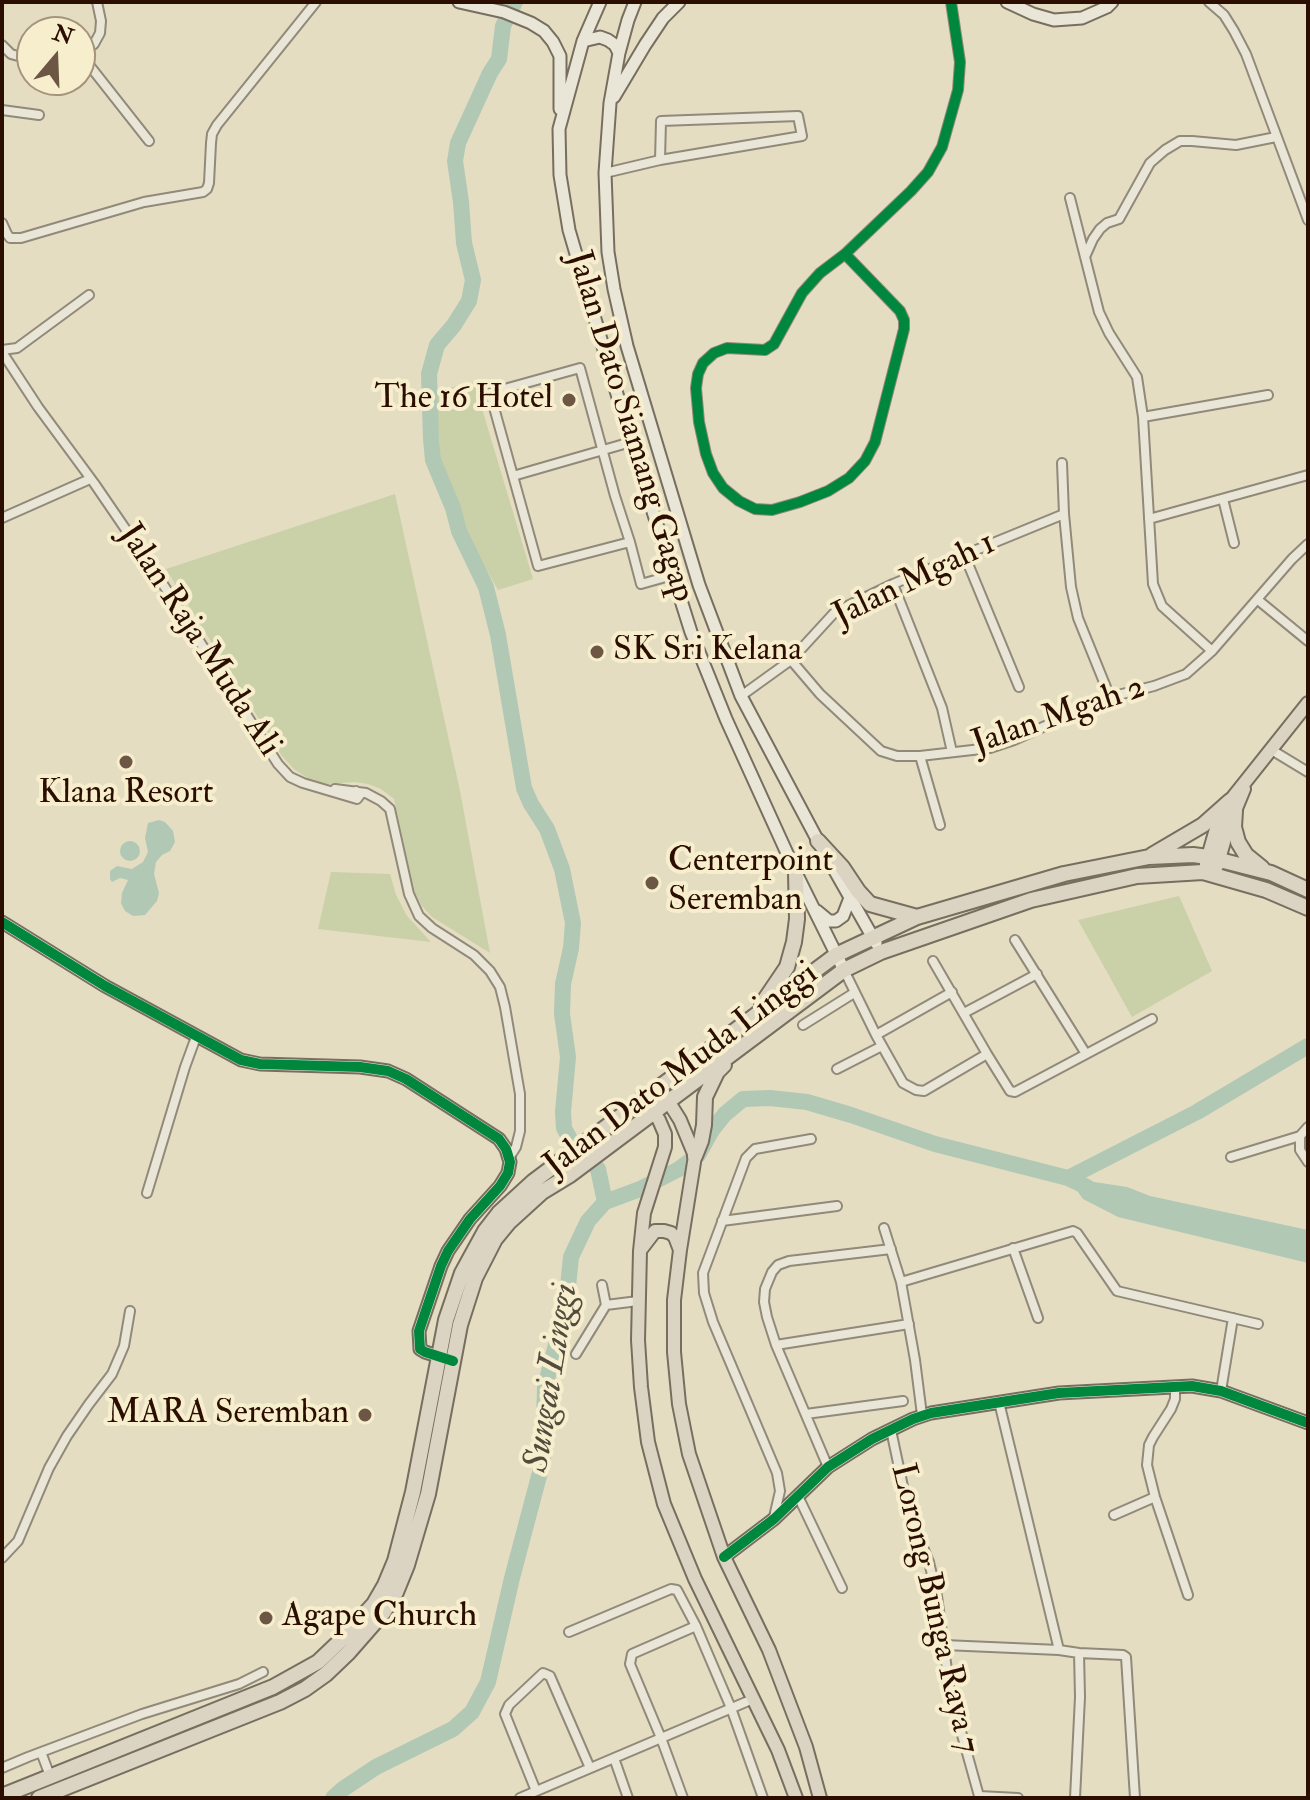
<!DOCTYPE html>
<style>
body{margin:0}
#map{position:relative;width:1310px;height:1800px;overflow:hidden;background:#e4ddc2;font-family:"IM FELL Double Pica",serif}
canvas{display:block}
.frame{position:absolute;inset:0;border:4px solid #2b0e00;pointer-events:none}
.north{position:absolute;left:16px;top:16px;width:80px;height:80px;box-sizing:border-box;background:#f7eece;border:2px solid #a5947c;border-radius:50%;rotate:19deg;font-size:22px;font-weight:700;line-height:32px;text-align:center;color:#2b0e00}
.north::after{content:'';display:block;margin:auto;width:28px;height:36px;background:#6c5644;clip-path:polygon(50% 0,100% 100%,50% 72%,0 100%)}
</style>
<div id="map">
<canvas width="1310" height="1800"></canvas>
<div class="frame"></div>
<div class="north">N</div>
</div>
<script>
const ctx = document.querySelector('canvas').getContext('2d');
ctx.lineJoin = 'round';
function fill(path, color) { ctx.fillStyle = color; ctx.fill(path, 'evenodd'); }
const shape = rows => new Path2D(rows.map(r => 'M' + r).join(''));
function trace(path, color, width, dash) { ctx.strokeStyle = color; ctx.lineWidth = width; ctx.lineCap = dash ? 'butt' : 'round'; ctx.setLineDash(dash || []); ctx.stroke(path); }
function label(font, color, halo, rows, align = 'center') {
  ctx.font = font + ' "IM FELL Double Pica",serif'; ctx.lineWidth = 8; ctx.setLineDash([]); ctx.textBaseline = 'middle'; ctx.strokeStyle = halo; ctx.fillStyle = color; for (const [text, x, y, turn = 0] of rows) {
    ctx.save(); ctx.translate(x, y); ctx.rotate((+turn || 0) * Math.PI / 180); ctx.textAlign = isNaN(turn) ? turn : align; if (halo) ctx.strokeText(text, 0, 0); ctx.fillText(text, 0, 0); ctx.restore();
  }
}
const green = shape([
 [474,382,533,579,498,590,465,531,457,500,441,464,440,453,436,391],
 [395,494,460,791,490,953,432,917,422,906,415,893,394,799,381,789,368,784,355,782,327,784,309,779,294,769,282,756,166,569],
 [331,872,390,874,396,895,407,916,431,942,318,929],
 [1179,896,1212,971,1132,1017,1078,920]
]);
const water = shape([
 [159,820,165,822,173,831,175,842,170,851,162,855,156,862,154,874,159,893,157,901,145,915,133,916,125,911,121,903,122,893,128,880,120,878,112,882,110,879,110,871,117,866,132,869,143,862,148,852,145,838,148,823],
 '120 851a10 10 0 1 1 20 0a10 10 0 1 1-20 0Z',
 [1068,1178,1127,1187,1150,1196,1308,1230,1308,1263,1118,1217,1083,1199]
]);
const river = shape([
 [515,2,503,26,499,59,490,73,458,143,455,161,461,202,464,243,473,280,469,301,454,325,437,345,429,374,431,439,433,460,453,508,459,531,486,587,498,635,524,788,531,804,547,829,562,869,573,923,571,948,563,984,562,1014,568,1057,563,1112,564,1128,571,1141,598,1169,605,1202],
 [1068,1178,1197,1112,1308,1046],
 [333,1798,343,1789,376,1767,453,1729,472,1712,488,1682,512,1578,543,1461,545,1387,566,1306,571,1257,588,1221,605,1202,640,1189,679,1169,698,1155,712,1130,725,1114,743,1099,770,1098,807,1102,851,1115,935,1144,1068,1178,1087,1187]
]);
const street = shape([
 [1209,2,1224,15,1234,31,1246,54,1308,220],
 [2,45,11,54,32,60],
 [80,56,94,44,100,33,101,21,97,2],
 [82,56,149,141],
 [2,110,39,115],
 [605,173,660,160,802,136,798,116,661,121,660,160],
 [1070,198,1099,312,1109,333,1137,377,1143,417,1153,584,1162,606,1212,651],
 [2,223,7,234,10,238,21,238,144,202,203,192,207,189,209,183,211,143,212,134,217,125,316,2],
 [845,254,900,311,904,320,904,329,875,442,865,461,849,478,828,491,800,502,772,510,755,509,739,501,723,488,713,473,706,454,699,422,696,388,698,374,703,363,714,353,727,348,765,350,774,344,802,293,820,273,845,254,911,191,928,172,942,147,958,90,960,62,951,2],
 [1085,257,1093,239,1100,229,1107,223,1119,219,1150,163,1165,150,1180,141,1192,141,1236,145,1276,137],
 [2,350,17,348,89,295],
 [2,352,38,407,94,483,159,578,278,764,290,777,303,783,357,799,360,795,356,791],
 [1143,417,1268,395],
 [1062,463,1064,514,1071,587,1078,618,1110,697],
 [513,476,631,442],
 [1223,499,1234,543],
 [2,518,90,479],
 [1149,519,1308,475],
 [630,542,538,566,490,393,580,368,615,496,630,542,641,584,673,575],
 [964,554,1019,687],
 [893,584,942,708,952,752],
 [1258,600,1308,641],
 [791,660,820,694,881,751,897,756,920,756,990,748,1014,740,1110,697,1154,686,1186,674,1212,651,1292,559,1308,544],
 [741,696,791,660,835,612,893,584,1064,514],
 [1270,749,1308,772],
 [920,756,940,825],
 [335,789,366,793,381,801,390,809,409,894,419,916,432,928,474,955,490,971,500,987,505,1007,520,1094,520,1131,516,1147,509,1158],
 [1015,940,1086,1054],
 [933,961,987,1054,1010,1091,1015,1092,1152,1019],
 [844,970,876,1035,903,1083,916,1090,924,1091,987,1054],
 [964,1013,1037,974],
 [803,1025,854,993],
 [876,1035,952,992],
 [837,1069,882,1046],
 [1308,1127,1300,1136,1300,1150,1308,1162],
 [1231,1157,1300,1136],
 [147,1193,185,1067,196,1037],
 [722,1221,837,1206],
 [884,1228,901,1282,915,1360,922,1415],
 [1013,1248,1038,1318],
 [901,1282,1073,1231,1077,1233,1117,1291,1258,1324],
 [602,1285,606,1305],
 [776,1345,909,1324],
 [576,1354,606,1305,638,1301],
 [1175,1386,1175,1399,1171,1409,1153,1437,1149,1445,1147,1465,1155,1497,1188,1595],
 [1221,1391,1233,1318],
 [999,1402,1059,1650],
 [806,1414,903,1401],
 [891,1430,908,1510,929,1562,937,1596,950,1692,979,1796,1018,1798],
 [828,1467,776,1345,767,1317,764,1302,765,1289,772,1272,778,1265,789,1261,891,1249],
 [798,1496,842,1588],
 [1114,1515,1155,1497],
 [774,1517,780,1491,777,1473,713,1322,704,1293,703,1273,746,1158,755,1149,811,1139],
 [2,1558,18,1541,49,1468,67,1436,89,1404,112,1374,124,1346,130,1311],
 [569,1632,671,1589,677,1590,696,1626,731,1708,763,1798],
 [944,1645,1059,1650,1079,1653,1123,1655,1126,1657,1135,1798],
 [41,1752,50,1776],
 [614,1758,628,1798],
 [2,1768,28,1757,142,1714,239,1684,263,1672],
 [536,1791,505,1714,509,1705,543,1673,550,1676,590,1768],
 [520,1798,753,1699],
 [683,1798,661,1738,630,1664,632,1654,696,1626],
 [1075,1798,1080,1697,1079,1653]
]);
const secondary = shape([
 [459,2,504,12,531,23,544,31,553,42,560,56,560,109],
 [600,2,583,41,559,129,560,175,569,230,631,442,691,632,726,719,796,873,844,970],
 [635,2,628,20,619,53,610,103,605,173,608,252,614,289,627,346,699,585,741,696,818,841,876,943],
 [1007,2,1033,14,1054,20,1082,18,1107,7,1112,2],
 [583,41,600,37,608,40,615,45,619,53],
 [614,97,645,45,663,18,679,2],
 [817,911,829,921,836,921,843,916,850,898],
 [2,922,105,986,241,1060,260,1064,360,1067,388,1071,406,1079,499,1139,506,1149,510,1162,508,1173,500,1186,470,1219,448,1251,441,1266,419,1331,420,1349,425,1352,444,1358],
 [724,1557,774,1519,828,1467,872,1439,913,1419,931,1413,1059,1393,1192,1386,1221,1391,1308,1423]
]);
const primary = shape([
 [1206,864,1216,829,1230,801,1308,703],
 [1217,866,1228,828,1244,789],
 [660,1088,680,1120,695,1156,680,1250,674,1300,674,1352,679,1404,689,1454,724,1557,769,1650,806,1747,820,1798],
 [645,1099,659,1120,665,1134,665,1147,644,1213,640,1251,638,1340,641,1387,648,1442,664,1504,695,1579,778,1750,796,1798],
 [642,1248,655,1231,664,1231,671,1233,675,1237,680,1250]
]);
const highway = shape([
 [1235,811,1234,827,1238,842,1246,855,1262,868],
 [818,841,842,867,858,891,870,904,917,917],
 [1152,855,1203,825,1230,801],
 [762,1004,787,967,794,942,797,919,796,873],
 [695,1156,701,1141,704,1125,705,1097,717,1072,724,1065],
 [2,1796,273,1687,318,1662,338,1643,374,1604,385,1585,395,1561,413,1492,446,1320,462,1273,485,1231,499,1213,534,1181,836,955,917,917,1064,874,1149,857,1193,855,1208,857,1271,873,1308,890],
 [39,1798,280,1702,305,1689,326,1674,348,1653,383,1613,396,1592,407,1565,428,1494,460,1325,475,1278,495,1239,509,1222,542,1192,570,1175,844,970,881,952,1031,900,1137,876,1203,872,1266,890,1308,908]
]);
const cycleway = shape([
 [845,254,900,311,904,320,904,329,875,442,865,461,849,478,828,491,800,502,772,510,755,509,739,501,723,488,713,473,706,454,699,422,696,388,698,374,703,363,714,353,727,348,765,350,774,344,802,293,820,273,845,254,911,191,928,172,942,147,958,90,960,62,951,2],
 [2,922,105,986,241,1060,260,1064,360,1067,388,1071,406,1079,499,1139,506,1149,510,1162,508,1173,500,1186,470,1219,448,1251,441,1266,419,1331,420,1349,425,1352,453,1361],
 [724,1557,774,1519,828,1467,872,1439,913,1419,931,1413,1059,1393,1192,1386,1221,1391,1308,1423]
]);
const markers = [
 [569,400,8,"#6c5644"],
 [597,652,8,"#6c5644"],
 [126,762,8,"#6c5644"],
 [652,883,8,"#6c5644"],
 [365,1415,8,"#6c5644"],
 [266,1618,8,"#6c5644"]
];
const poiNames = [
 ["The 16 Hotel",553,400,"right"],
 ["SK Sri Kelana",613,652],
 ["Klana Resort",126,795,"center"],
 ["Centerpoint",668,863],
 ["Seremban",668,902],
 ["MARA Seremban",349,1415,"right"],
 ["Agape Church",282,1618]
];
const streetNames = [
 ["Jalan Dato Siamang Gagap",629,427,73],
 ["Jalan Mgah 1",915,581,-26],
 ["Jalan Raja Muda Ali",198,641,57],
 ["Jalan Mgah 2",1059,717,-19],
 ["Jalan Dato Muda Linggi",682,1071,-37],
 ["Lorong Bunga Raya 7",933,1609,77]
];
const waterNames = [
 ["Sungai Linggi",553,1378,-81]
];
fill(green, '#cad0a7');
fill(water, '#b1c8b5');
trace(river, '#b1c8b5', 16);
trace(street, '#918979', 12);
trace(secondary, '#776e5f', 15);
trace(primary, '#776e5f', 16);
trace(highway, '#776e5f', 18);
trace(street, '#e9e6d7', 8);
trace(secondary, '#e9e6d7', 11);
trace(primary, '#dcd4c2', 12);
trace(highway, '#dcd4c2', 14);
trace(cycleway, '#00873e', 10);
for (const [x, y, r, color] of markers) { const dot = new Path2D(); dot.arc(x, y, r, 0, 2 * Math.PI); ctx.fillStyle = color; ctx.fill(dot); trace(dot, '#f7eece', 3); }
label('34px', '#2b0e00', '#f7eece', poiNames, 'left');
label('34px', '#2b0e00', '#f7eece', streetNames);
label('italic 36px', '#524c3e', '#f7eece', waterNames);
</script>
